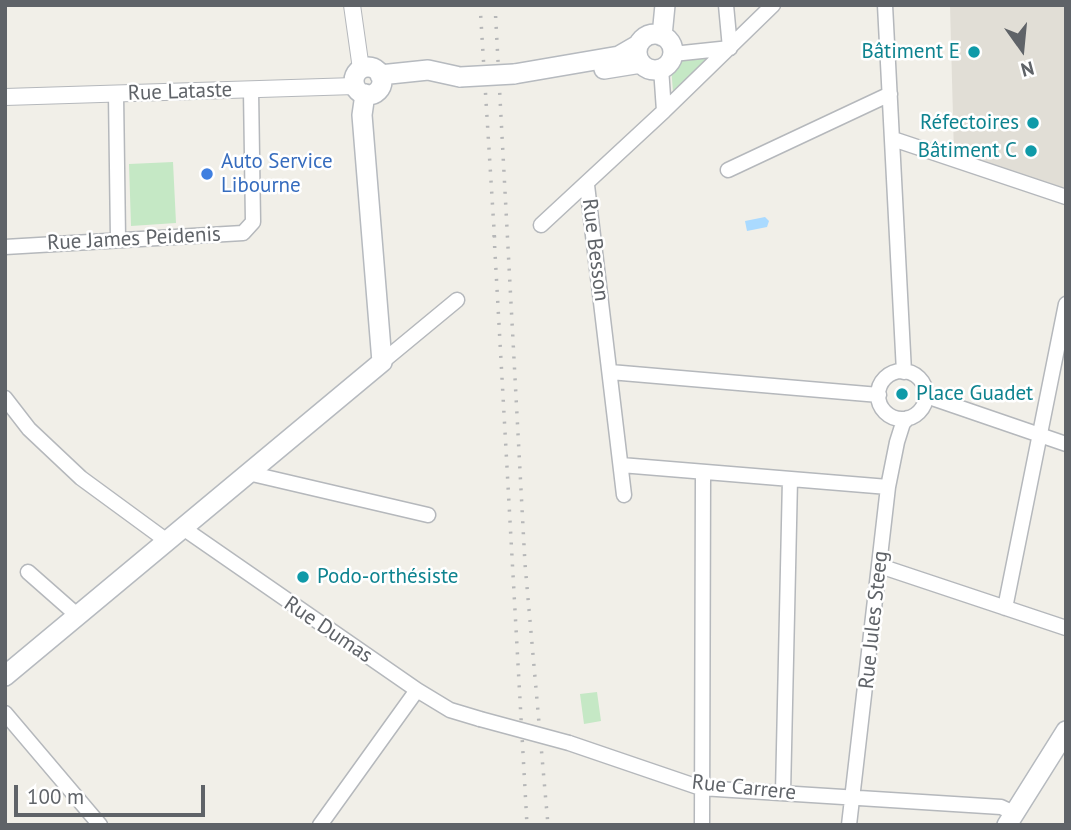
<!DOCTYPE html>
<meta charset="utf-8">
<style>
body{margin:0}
#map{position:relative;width:1071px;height:830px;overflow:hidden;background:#f1efe8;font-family:"PT Sans",sans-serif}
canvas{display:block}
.frame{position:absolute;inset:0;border:7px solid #5f6368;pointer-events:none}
.north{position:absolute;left:987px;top:14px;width:70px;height:70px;-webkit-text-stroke:5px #fff;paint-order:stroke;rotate:165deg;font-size:19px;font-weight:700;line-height:28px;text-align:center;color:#5f6368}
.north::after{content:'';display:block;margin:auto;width:24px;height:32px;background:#5f6368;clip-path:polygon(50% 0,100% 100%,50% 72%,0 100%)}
.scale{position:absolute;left:14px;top:785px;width:191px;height:32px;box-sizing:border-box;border:4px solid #5f6368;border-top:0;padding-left:9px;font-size:21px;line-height:24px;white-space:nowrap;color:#5f6368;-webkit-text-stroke:5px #fff;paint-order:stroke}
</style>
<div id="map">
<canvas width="1071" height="830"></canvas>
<div class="frame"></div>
<div class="north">N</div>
<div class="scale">100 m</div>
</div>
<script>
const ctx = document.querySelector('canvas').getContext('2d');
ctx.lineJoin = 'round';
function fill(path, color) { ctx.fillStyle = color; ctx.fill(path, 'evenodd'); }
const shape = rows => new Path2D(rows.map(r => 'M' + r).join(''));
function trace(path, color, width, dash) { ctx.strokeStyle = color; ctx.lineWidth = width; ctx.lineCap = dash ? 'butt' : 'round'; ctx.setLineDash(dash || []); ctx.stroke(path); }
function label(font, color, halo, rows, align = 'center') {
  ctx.font = font + ' "PT Sans",sans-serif'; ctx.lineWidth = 5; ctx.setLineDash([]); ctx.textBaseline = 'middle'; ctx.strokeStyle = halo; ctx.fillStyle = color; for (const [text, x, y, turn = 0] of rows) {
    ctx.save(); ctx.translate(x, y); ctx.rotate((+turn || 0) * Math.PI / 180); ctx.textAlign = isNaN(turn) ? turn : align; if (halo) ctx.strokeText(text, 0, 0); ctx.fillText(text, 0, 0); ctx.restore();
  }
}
const education = shape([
 [950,5,1066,5,1066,193,954,155]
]);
const green = shape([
 [713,54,673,92,671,66,677,61],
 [173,162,176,223,131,226,129,164],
 [597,692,601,721,584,724,580,694]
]);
const water = shape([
 [765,217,769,221,767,227,747,231,745,221]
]);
const minor = shape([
 [885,5,904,372],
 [673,54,730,48,726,5],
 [116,94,118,239],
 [664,111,773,5],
 [893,139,1066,197],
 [728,170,890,94],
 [587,185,624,495],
 [541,225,664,111,661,68],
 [5,247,243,233,253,222,251,90],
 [382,362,457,300],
 '878 395a24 24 0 1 1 48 0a24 24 0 1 1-48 0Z',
 [610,372,879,395],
 [926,396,1066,444],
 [5,398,29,429,81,478,167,541],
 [621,465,888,487],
 [248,473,428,515],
 [183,528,417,690,450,710,480,719],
 [880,566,1066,628],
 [28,572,78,616],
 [1005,608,1066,304],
 [5,713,100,825],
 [569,743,701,788,1001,807,1014,813],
 [783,793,790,479],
 [320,825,417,690],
 [702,825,703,472],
 [849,825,888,487,897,442,903,423,908,418]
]);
const tertiary = shape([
 [352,5,361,69],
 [5,97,355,86]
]);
const secondary = shape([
 '637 52a18 18 0 1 1 36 0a18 18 0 1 1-36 0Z',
 [662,36,665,5],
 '354 81a14 14 0 1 1 28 0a14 14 0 1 1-28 0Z',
 [604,69,641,63],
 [514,74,619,56,638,45],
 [380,75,428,70,460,77],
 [5,676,382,362,362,115,365,94],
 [1007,825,1066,731]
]);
const rail = shape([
 [480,5,495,245],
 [495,5,525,564,548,825],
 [494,235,527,825]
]);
const minorBridge = shape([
 [480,719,569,743]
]);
const secondaryBridge = shape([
 [460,77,514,74]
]);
const markers = [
 [974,52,7,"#0f9aa8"],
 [1033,123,7,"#0f9aa8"],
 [1031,151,7,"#0f9aa8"],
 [207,174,7,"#3f7fe0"],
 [902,394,7,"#0f9aa8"],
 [303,577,7,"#0f9aa8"]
];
const cultureNames = [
 ["Bâtiment E",960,52],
 ["Réfectoires",1019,123],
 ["Bâtiment C",1017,151],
 ["Place Guadet",916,394,"left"],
 ["Podo-orthésiste",317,577,"left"]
];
const streetNames = [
 ["Rue Lataste",180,92,-2],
 ["Rue James Peidenis",134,239,-3],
 ["Rue Besson",595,250,83],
 ["Rue Jules Steeg",874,620,-84],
 ["Rue Dumas",328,630,34],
 ["Rue Carrere",744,788,6]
];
const shopNames = [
 ["Auto Service",221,162],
 ["Libourne",221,186]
];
fill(education, '#e1ded6');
fill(green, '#c5e8c5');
fill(water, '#aadaff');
trace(minor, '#b5b8bc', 17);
trace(tertiary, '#b5b8bc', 18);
trace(secondary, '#b6babf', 22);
trace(minor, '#fff', 14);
trace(tertiary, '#fff', 16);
trace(secondary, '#fff', 19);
trace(rail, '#b6b7b8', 3.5, [2, 9]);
trace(minorBridge, '#b5b8bc', 17, []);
trace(secondaryBridge, '#b6babf', 22, []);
trace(minorBridge, '#fff', 14);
trace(secondaryBridge, '#fff', 19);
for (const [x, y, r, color] of markers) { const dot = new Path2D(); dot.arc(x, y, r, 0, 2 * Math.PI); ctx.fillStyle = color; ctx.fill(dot); trace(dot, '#fff', 2.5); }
label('21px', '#0d838f', '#fff', cultureNames, 'right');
label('21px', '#5f6368', '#fff', streetNames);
label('21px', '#366cbe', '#fff', shopNames, 'left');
</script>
